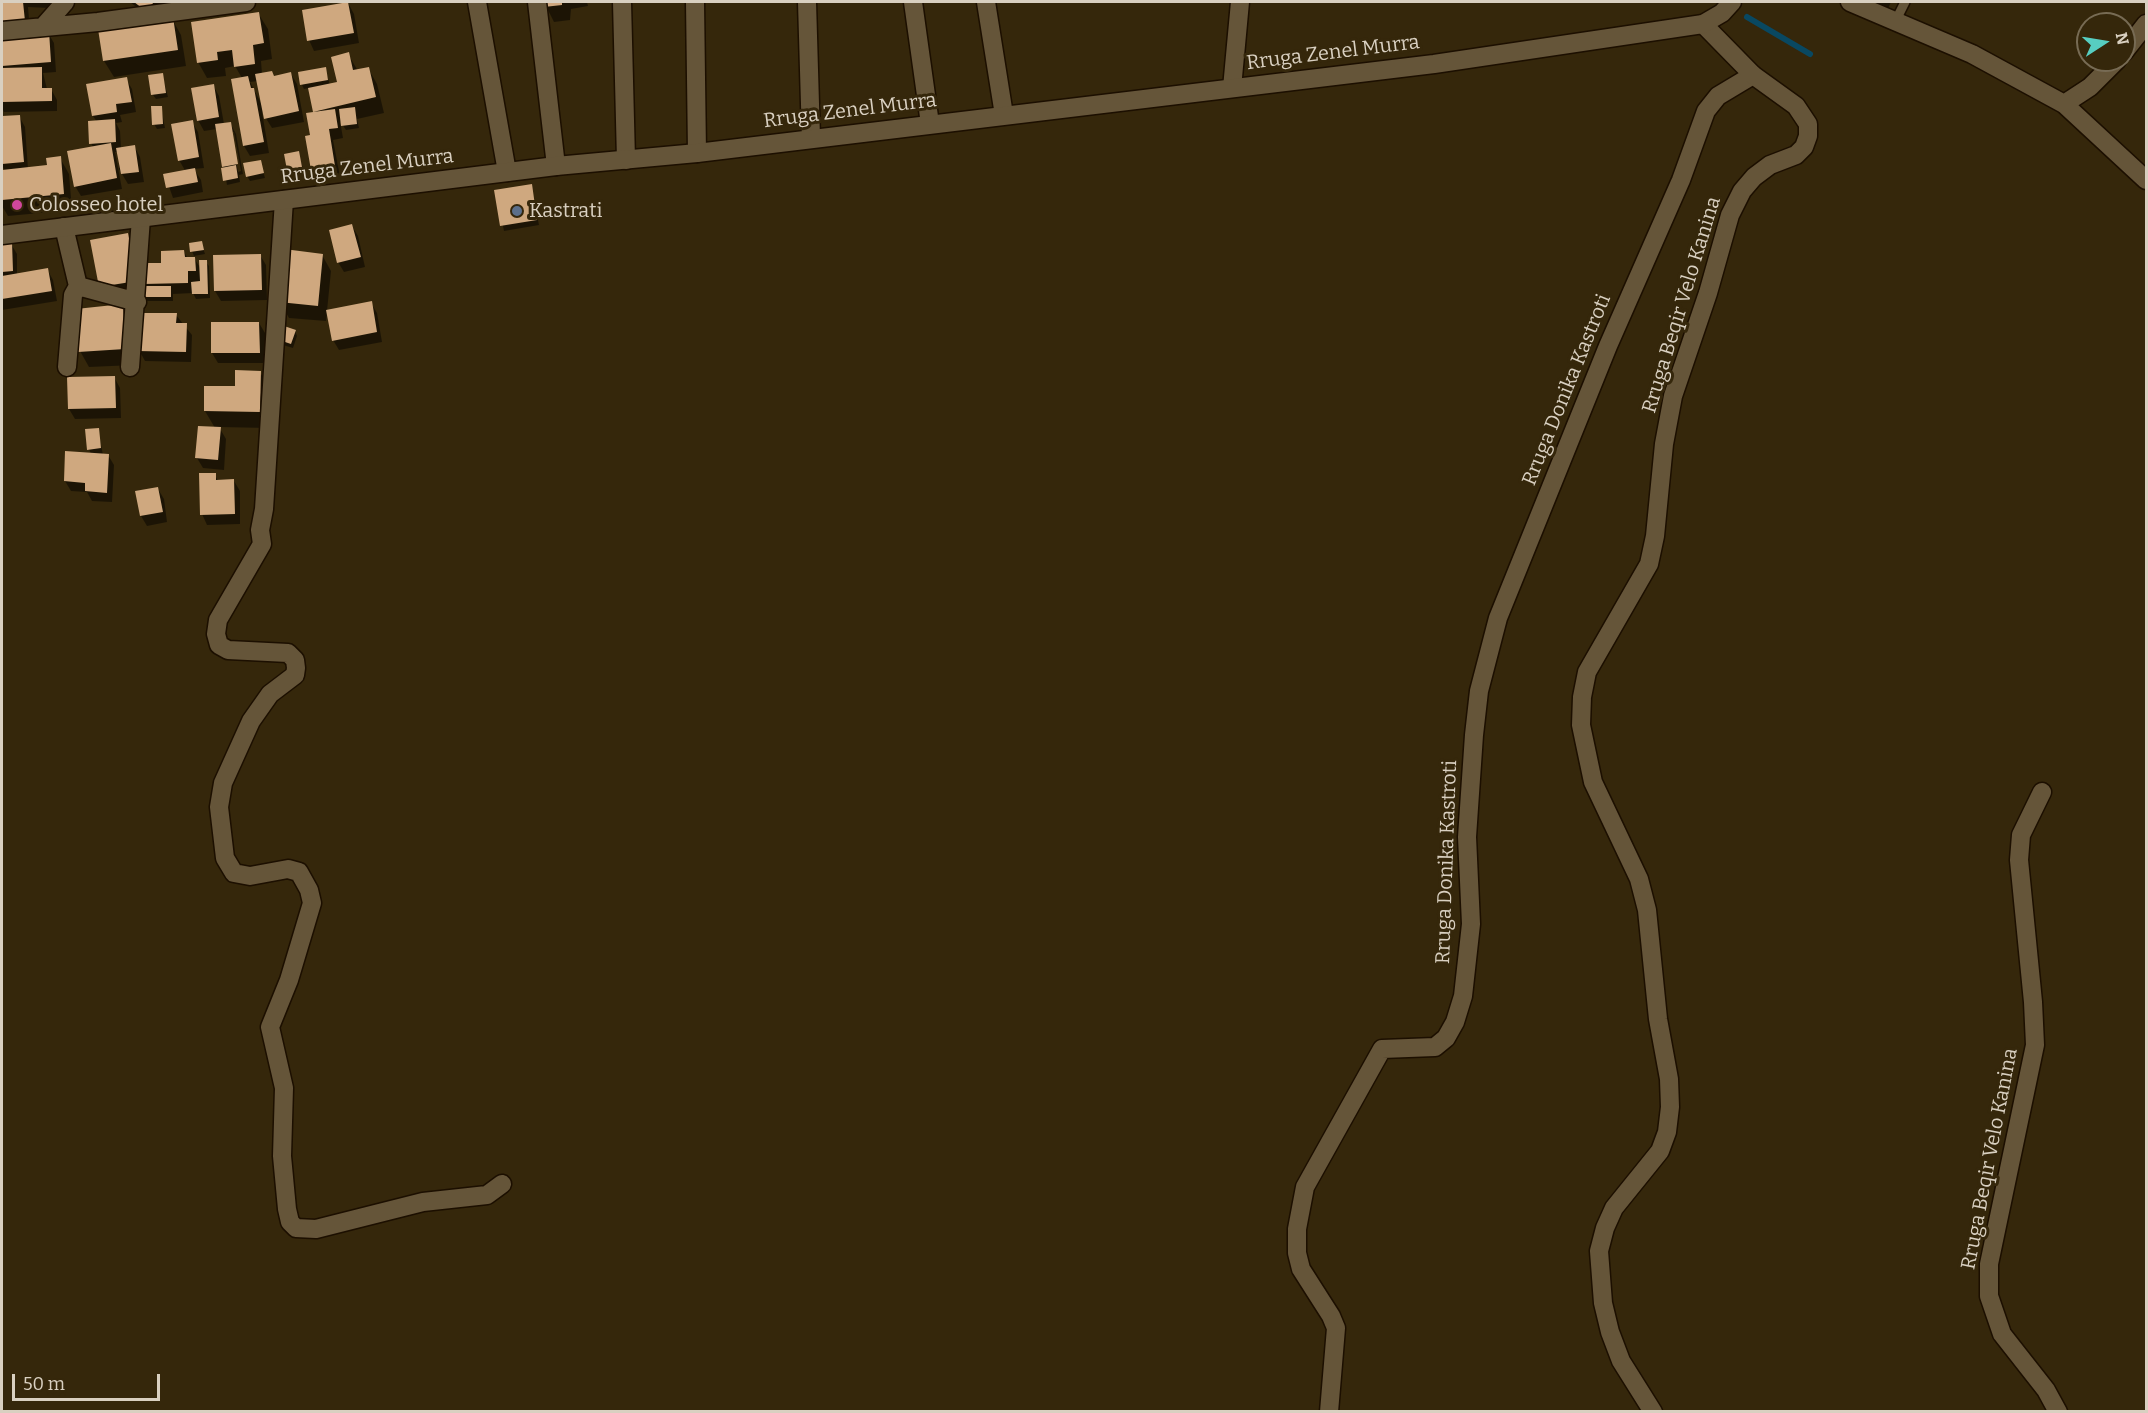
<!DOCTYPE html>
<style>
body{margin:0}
#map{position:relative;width:2148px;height:1413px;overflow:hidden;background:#35270b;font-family:Bitter,serif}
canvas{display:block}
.frame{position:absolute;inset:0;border:3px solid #d9d0c1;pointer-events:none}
.north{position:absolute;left:2076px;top:12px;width:60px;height:60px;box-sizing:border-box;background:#35270b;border:2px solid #776b54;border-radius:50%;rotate:78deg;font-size:16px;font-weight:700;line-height:24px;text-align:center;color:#d9d0c1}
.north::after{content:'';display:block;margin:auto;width:21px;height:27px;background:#57cec1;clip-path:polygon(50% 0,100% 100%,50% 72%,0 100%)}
.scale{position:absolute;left:12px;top:1374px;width:148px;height:27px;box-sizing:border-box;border:3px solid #d9d0c1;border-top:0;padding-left:8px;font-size:18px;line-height:21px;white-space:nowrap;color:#d9d0c1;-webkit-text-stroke:4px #35270b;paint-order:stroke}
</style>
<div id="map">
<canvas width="2148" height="1413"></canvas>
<div class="frame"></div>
<div class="north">N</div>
<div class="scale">50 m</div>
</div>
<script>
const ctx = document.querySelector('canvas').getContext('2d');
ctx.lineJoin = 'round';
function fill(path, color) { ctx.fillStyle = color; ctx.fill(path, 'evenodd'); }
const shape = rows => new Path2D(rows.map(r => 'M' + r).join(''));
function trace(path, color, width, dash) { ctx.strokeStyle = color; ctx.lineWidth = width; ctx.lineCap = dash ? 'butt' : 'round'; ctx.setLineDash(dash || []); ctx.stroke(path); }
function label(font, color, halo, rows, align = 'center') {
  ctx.font = font + ' Bitter,serif'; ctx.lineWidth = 6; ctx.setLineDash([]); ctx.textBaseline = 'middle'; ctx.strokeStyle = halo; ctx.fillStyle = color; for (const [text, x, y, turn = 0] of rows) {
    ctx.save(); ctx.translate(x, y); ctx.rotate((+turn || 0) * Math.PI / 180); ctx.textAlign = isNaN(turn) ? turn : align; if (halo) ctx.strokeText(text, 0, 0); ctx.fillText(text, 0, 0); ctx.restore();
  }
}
const shadow = shape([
 [2,2,50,2,50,8,28,7,30,31,2,22],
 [130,2,168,2,153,20],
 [544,2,587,2,588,6,571,9,570,20,554,22],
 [1846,2,1891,2,1887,11],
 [348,3,354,14,359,43,314,51,309,40],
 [258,13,268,29,272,59,261,61,262,74,274,77,291,74,297,84,304,122,272,128,262,112,269,153,250,156,244,146,242,78,235,66,225,68,226,76,207,78,198,62],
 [258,81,262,105,250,82],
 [172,19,181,35,186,66,114,77,104,61,100,30],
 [48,33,54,43,56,72,43,73,47,89,51,89,57,100,57,111,4,112,2,108,2,37],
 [348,54,358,71,368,68,377,84,384,113,357,119,359,128,346,130,340,121,343,138,333,140,340,176,318,180,312,169,312,137,315,113,309,88,304,89,302,85,325,69,330,85,339,83],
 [162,74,168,97,156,99,153,95],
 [126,79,132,89,136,112,120,115,122,122,116,123,120,131,121,148,134,146,140,157,144,182,128,184,119,169,119,152,115,152,122,189,81,196,75,186,93,147,91,143,97,122,93,116],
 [213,85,219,96,224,124,230,123,236,134,243,174,239,175,240,182,227,185,217,129,204,131,198,120],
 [231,132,234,132,241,171,238,172],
 [161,107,165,128,157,129,154,124],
 [19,116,25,127,28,169,49,167,60,158,69,174,72,210,8,216,2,206,2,171,5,171,2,165,2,118],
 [192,122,198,132,204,168,194,169,201,180,203,192,173,198,165,175,186,172,179,160],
 [298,153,304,171,291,174,289,169],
 [260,161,265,178,250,181,247,176],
 [531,186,539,225,504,231,496,191],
 [352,226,358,236,365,267,344,272,338,262],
 [127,234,136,250,142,283,162,265,184,252,188,259,194,258,201,269,206,262,209,266,210,298,196,299,193,293,173,294,173,301,145,301,101,287],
 [201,242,205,254,194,256,192,251],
 [2,244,11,244,17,254,17,275,47,269,53,280,57,301,2,310],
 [260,255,266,265,267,300,221,301,215,291],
 [322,255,331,271,327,311,371,303,377,313,382,342,339,350,333,340,327,312,326,321,289,318,280,302],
 [122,305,131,321,134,365,89,367,80,351],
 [176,315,192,335,191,362,145,361,139,350],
 [259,323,265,333,265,363,218,363,212,353],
 [295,331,297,336,293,348,283,345,281,340],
 [260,372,269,388,268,428,219,427,226,439,224,470,203,468,197,458,215,428,205,411],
 [114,377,120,388,121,418,75,419,69,409,68,379],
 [98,430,103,455,108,455,114,465,112,502,92,501,87,492,71,491,65,481,91,454,89,449],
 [215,475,218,481,234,481,240,491,240,524,207,525,202,514],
 [158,489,164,499,167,522,147,526,141,516]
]);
const stream = shape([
 [1747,17,1810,54]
]);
const building = shape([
 [2,2,23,2,25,21,2,23],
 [134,2,154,2,146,11],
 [348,2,354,33,307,41,302,10],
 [543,2,562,2,562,5,544,7],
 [259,12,264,43,253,45,255,64,234,67,232,50,217,52,218,60,197,63,191,22],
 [173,17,178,50,103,61,98,29],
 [49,31,51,62,2,66,2,35],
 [349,52,353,70,369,67,376,97,313,112,308,88,337,82,331,57],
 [42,67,42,88,52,88,52,101,2,102,2,68],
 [326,67,328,80,300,85,298,72],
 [272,71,274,76,291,72,299,111,264,119,255,74],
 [163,73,166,93,151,95,148,75],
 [248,76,251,88,254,88,264,142,243,146,231,79],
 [127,77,132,102,116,104,117,112,92,116,86,84],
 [214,84,219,117,197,121,191,88],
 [151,106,162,106,163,124,152,125],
 [355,107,357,124,341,126,339,109],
 [335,109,338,128,329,129,335,166,311,170,305,136,310,135,306,113],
 [20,115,24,162,2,164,2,116],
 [115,119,116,142,89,144,88,121],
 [193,120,199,157,178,161,171,124],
 [231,122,238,164,222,167,215,124],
 [111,143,117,178,74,187,67,151],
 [135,145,139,172,121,174,116,148],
 [299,151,302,167,287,170,284,154],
 [61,156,64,194,2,200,2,170,47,165,46,158],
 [261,160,264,173,246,177,243,163],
 [236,165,238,178,223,181,221,168],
 [195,168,198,182,166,188,163,174],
 [532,184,537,220,500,226,494,190],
 [352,224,361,257,337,263,329,230],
 [128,233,137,281,99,287,90,240],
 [202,241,204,250,190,252,189,243],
 [2,242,12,242,13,271,2,272],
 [284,249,323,254,318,306,279,302],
 [184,250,185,257,195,257,196,271,188,271,188,283,143,284,142,263,161,263,161,251],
 [261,254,262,290,214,291,213,255],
 [199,260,207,260,208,294,192,294,191,282,200,281],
 [48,268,52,291,2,299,2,276],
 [141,286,171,286,171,297,140,297],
 [372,301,377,332,332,341,326,310],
 [123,304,125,349,78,352,76,309],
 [138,313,177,313,176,323,187,323,186,352,137,351],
 [211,322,259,322,260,353,211,353],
 [284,326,296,330,291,344,279,340],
 [235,370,261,371,260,412,204,411,204,386,235,386],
 [115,376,116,408,68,409,67,377],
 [198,426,221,427,218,460,195,458],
 [99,428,101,448,87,450,85,429],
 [65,451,109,454,107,493,85,491,85,483,64,481],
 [199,473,216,473,216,480,234,479,235,514,200,515],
 [158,487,163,512,140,516,135,491]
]);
const service = shape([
 [1896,20,1905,2]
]);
const minor = shape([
 [477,2,507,172],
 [537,2,556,166],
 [622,2,626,160],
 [695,2,697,153],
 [807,2,811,138],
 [913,2,930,124],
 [986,2,1004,115],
 [1850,2,1972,54,2064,104,2146,180],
 [43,27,65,2],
 [2,31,98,22,246,2],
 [2124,52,2146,24],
 [1232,88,1240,2],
 [2064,104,2090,87,2117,60],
 [284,200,264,509,260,530,262,544,218,620,216,634,219,645,228,650,288,653,295,660,296,668,295,675,270,694,251,721,223,783,219,807,225,858,234,873,250,876,288,869,299,872,309,890,312,903,289,980,270,1027,284,1088,282,1156,287,1209,290,1222,296,1228,316,1229,423,1202,487,1195,502,1184],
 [64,227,78,286,73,295,67,367],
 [78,286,137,302],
 [130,367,141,218],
 [2042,792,2021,835,2019,860,2033,1002,2035,1045,1989,1264,1989,1296,2002,1334,2046,1390,2058,1412],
 [1329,1412,1336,1328,1331,1316,1301,1269,1297,1253,1297,1229,1305,1187,1382,1049,1435,1047,1446,1038,1455,1022,1463,996,1471,924,1467,837,1474,735,1479,691,1498,618,1608,346,1681,180,1706,111,1718,96,1753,75]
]);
const tertiary = shape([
 [1653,1412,1621,1361,1610,1332,1603,1303,1599,1251,1605,1228,1614,1208,1660,1151,1667,1132,1670,1107,1669,1079,1658,1019,1647,910,1639,879,1593,782,1581,725,1582,697,1587,672,1649,564,1655,536,1664,444,1673,396,1708,293,1730,215,1742,191,1754,177,1770,165,1796,155,1804,147,1808,136,1808,124,1796,106,1753,75,1703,24]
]);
const secondary = shape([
 [2,235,556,166,697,153,1434,64,1703,24,1722,13,1732,2]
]);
const markers = [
 [17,205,6,"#d1479c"],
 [517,211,6,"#5c6f8a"]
];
const streetNames = [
 ["Rruga Zenel Murra",1333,53,-7],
 ["Rruga Zenel Murra",850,111,-7],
 ["Rruga Zenel Murra",367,167,-7],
 ["Rruga Beqir Velo Kanina",1682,305,-73],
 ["Rruga Donika Kastroti",1567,390,-68],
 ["Rruga Donika Kastroti",1447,862,-88],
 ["Rruga Beqir Velo Kanina",1990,1159,-79]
];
const poiNames = [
 ["Colosseo hotel",29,205],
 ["Kastrati",529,211]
];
fill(shadow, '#0007');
trace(stream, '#094861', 6);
fill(building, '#cfa87f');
trace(service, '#1c0f00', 12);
trace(minor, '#1c0f00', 21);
trace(tertiary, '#1c0f00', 21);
trace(secondary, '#1c0f00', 21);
trace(service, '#655539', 9);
trace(minor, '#655539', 18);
trace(tertiary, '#655539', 18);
trace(secondary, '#655539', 18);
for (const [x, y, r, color] of markers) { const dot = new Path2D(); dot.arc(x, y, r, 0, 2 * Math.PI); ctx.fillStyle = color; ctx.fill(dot); trace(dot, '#35270b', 2); }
label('20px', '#d9d0c1', '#35270b', streetNames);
label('20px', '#d9d0c1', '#35270b', poiNames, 'left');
</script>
